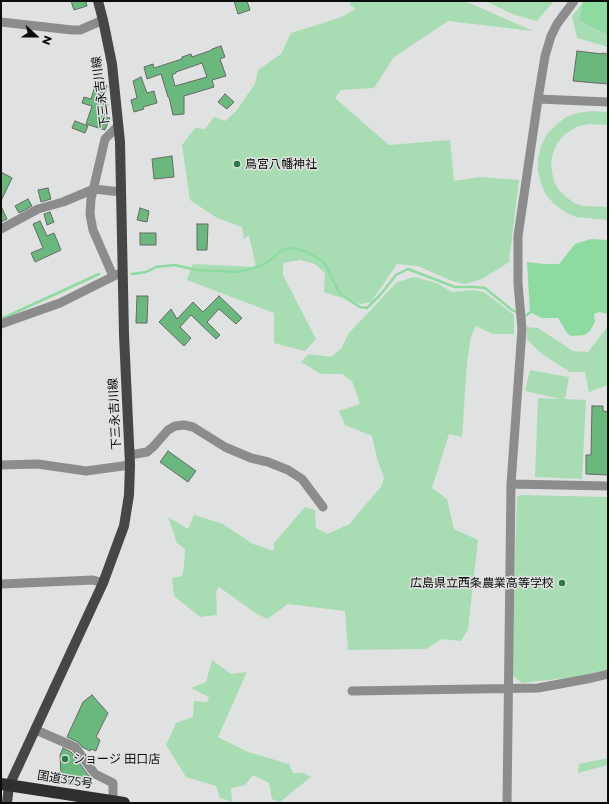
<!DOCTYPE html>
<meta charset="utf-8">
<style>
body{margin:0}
#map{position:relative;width:609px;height:804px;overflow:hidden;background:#dfe2e0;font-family:Montserrat,sans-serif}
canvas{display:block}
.frame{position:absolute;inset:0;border:2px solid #0b0c0b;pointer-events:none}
.north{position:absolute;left:16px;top:16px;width:40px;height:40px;-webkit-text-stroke:3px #dfe2e0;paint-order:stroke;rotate:111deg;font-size:11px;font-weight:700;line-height:16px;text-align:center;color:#0b0c0b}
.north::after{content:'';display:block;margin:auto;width:14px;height:18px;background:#0b0c0b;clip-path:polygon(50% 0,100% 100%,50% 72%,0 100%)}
</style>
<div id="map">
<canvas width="609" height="804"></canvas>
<div class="frame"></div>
<div class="north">N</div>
</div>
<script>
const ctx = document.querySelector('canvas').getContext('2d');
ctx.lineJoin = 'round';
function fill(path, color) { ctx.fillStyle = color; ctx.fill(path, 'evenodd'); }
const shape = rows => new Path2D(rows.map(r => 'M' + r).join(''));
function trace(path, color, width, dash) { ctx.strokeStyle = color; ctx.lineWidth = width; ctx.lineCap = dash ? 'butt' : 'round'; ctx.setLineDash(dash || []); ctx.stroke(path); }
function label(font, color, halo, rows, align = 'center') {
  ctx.font = font + ' Montserrat,"Noto Sans JP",sans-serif'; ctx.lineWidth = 3; ctx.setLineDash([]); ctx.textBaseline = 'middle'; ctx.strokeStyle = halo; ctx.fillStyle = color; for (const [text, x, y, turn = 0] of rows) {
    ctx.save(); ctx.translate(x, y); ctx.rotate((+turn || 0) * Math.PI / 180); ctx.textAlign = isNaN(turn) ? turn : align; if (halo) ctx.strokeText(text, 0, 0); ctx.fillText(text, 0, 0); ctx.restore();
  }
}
const green = shape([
 [350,1,459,1,472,4,533,31,448,21,394,57,374,88,341,90,335,98,389,145,450,140,454,181,481,177,519,180,509,262,482,279,465,284,452,281,418,266,397,264,371,302,361,304,324,292,325,273,315,264,300,260,283,263,283,275,316,339,305,351,274,343,274,313,187,280,193,264,256,267,249,235,244,239,242,227,217,218,190,200,182,145,195,128,205,129,214,117,225,121,236,111,255,84,258,70,281,54,291,33,339,18,356,9,350,5],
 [485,1,554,1,537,21,515,15],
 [582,4,579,20,608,36,608,47,577,38,572,16],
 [591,111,608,112,608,125,589,124,579,126,571,130,563,136,557,144,553,153,551,162,552,172,554,182,559,190,566,197,574,203,583,206,608,207,608,220,576,217,565,212,554,204,546,195,541,183,538,171,538,158,541,146,547,134,556,125,566,117,578,113],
 [414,277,437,283,452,292,472,290,484,292,514,315,514,334,492,334,476,326,471,336,467,362,462,437,449,434,432,488,447,499,454,529,478,540,468,629,461,641,442,639,426,649,348,650,345,611,288,604,267,619,254,612,219,587,216,592,217,615,200,617,174,596,172,578,182,576,184,566,185,549,177,543,168,517,188,529,194,515,223,524,253,544,274,551,274,543,305,507,315,510,316,528,327,534,350,524,356,516,381,487,384,478,377,458,372,436,345,425,339,411,360,404,352,381,342,374,321,374,301,362,309,354,331,357,341,349,349,333,397,282],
 [608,326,608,385,589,392,585,372,570,372,542,354,527,340,527,327,538,328,573,351,588,352],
 [530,370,569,377,565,399,586,400,582,479,535,477,538,398,561,399,525,391],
 [521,495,608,497,608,670,583,676,522,683,513,676,513,612,517,497],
 [212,660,231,674,247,672,218,737,248,752,289,764,293,773,304,773,311,777,280,802,272,799,269,783,253,775,245,785,231,788,232,802,220,798,216,786,186,777,166,745,176,723,193,717,194,701,207,702,209,697,191,688,206,682],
 [608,758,608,765,578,773,579,764]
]);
const water = shape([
 [584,1,608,1,608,36,579,20,582,4],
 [591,239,608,240,608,314,599,312,594,314,595,322,590,331,585,335,571,336,567,333,558,318,542,318,530,312,527,262,544,264,559,264,575,244]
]);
const stream = shape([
 [132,274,146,272,156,267,175,265,196,270,240,272,263,265,272,259,282,250,293,248,307,252,324,262,340,294,360,307,367,308,380,295,396,275,408,269,455,287,474,287,485,288,512,310,518,313],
 [523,315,525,316,532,311],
 [1,319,99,274]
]);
const building = shape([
 [71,1,86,1,87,6,74,10,71,1],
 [234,1,247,1,250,10,238,14,234,1],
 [221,46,225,57,220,59,226,76,212,80,214,87,184,96,184,114,173,115,169,97,168,97,161,74,147,79,144,67,153,64,154,68,182,59,182,57,191,54,192,57,212,50,212,49,221,46],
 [202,63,207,77,175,86,172,75,176,73,176,72,202,63],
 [577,51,602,54,602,53,608,54,608,84,573,81,577,51],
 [141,77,147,93,154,91,157,103,143,107,144,109,134,112,131,100,137,98,133,81,141,77],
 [96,83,107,86,103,103,108,104,104,116,110,118,105,130,86,124,92,106,82,103,84,97,91,99,96,83],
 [225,94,234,102,227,109,218,102,225,94],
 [75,121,88,126,85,133,72,128,75,121],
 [172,156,174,177,154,179,152,159,172,156],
 [1,172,12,178,1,201,1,172],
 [48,188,51,199,41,202,38,190,48,188],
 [28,199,32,206,19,213,15,206,28,199],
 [1,206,7,219,1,222,1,206],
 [140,208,149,211,147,222,137,220,140,208],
 [50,212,54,222,47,225,44,214,50,212],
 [40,221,47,236,54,233,61,250,35,262,31,253,43,248,33,224,40,221],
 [197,224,208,224,207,250,197,250,197,224],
 [140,233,156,233,156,245,140,245,140,233],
 [137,296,148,296,147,323,136,323,137,296],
 [219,296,242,318,236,324,219,309,207,322,220,335,216,339,191,315,180,327,191,338,184,346,159,322,171,309,177,319,193,302,203,312,219,296],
 [592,406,603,406,603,411,608,412,608,475,586,474,586,455,591,455,592,406],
 [168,451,196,471,188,482,160,462,168,451],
 [92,695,108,713,96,737,100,740,96,751,91,749,90,751,82,747,78,742,67,737,83,702,92,695],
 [63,748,71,752,89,776,87,786,66,783,61,777,60,755,63,748]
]);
const minor = shape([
 [1,22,72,30,80,30,103,20],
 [538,99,608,102],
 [1,229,38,209,63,202,94,189,121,192],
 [113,276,93,230,90,214,91,199,105,139,118,126],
 [1,324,60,303,118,274],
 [130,455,147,452,153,447,168,430,175,426,184,425,193,427,225,447,251,458,268,462,288,470,302,479,323,507],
 [1,465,38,464,86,471,130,465],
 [511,484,608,486],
 [1,584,93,580,103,583],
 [352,691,538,688,592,678,608,674],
 [36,730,75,747,95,774,113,783,113,803],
 [507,803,511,484,522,329,518,284,518,236,538,99,545,56,551,36,557,24,574,1]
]);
const major = shape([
 [7,803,9,786,103,583,124,526,129,495,130,465,124,335,120,142,112,64,103,20,98,1]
]);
const highway = shape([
 [1,784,124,803]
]);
const markers = [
 [237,164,4,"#307846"],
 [562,583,4,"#307846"],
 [65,759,4,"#307846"]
];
const streetNames = [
 ["下三永吉川線",101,92,-97],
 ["下三永吉川線",115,414,-93],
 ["国道375号",65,780,9]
];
const poiNames = [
 ["鳥宮八幡神社",245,164],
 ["広島県立西条農業高等学校",554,583,"right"],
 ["ショージ 田口店",73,759]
];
fill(green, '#a8dcb3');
fill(water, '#8ddba0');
trace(stream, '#8ddba0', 2.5);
fill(building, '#6bb87e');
trace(building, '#676967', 1);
trace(minor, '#8b8c8b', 9);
trace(major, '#454746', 10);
trace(highway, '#2e302e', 12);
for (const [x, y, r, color] of markers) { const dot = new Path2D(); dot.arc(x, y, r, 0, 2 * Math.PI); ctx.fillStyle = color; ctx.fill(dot); trace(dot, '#dfe2e0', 1.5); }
label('12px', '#0b0c0b', '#dfe2e0', streetNames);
label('12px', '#0b0c0b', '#dfe2e0', poiNames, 'left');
</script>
